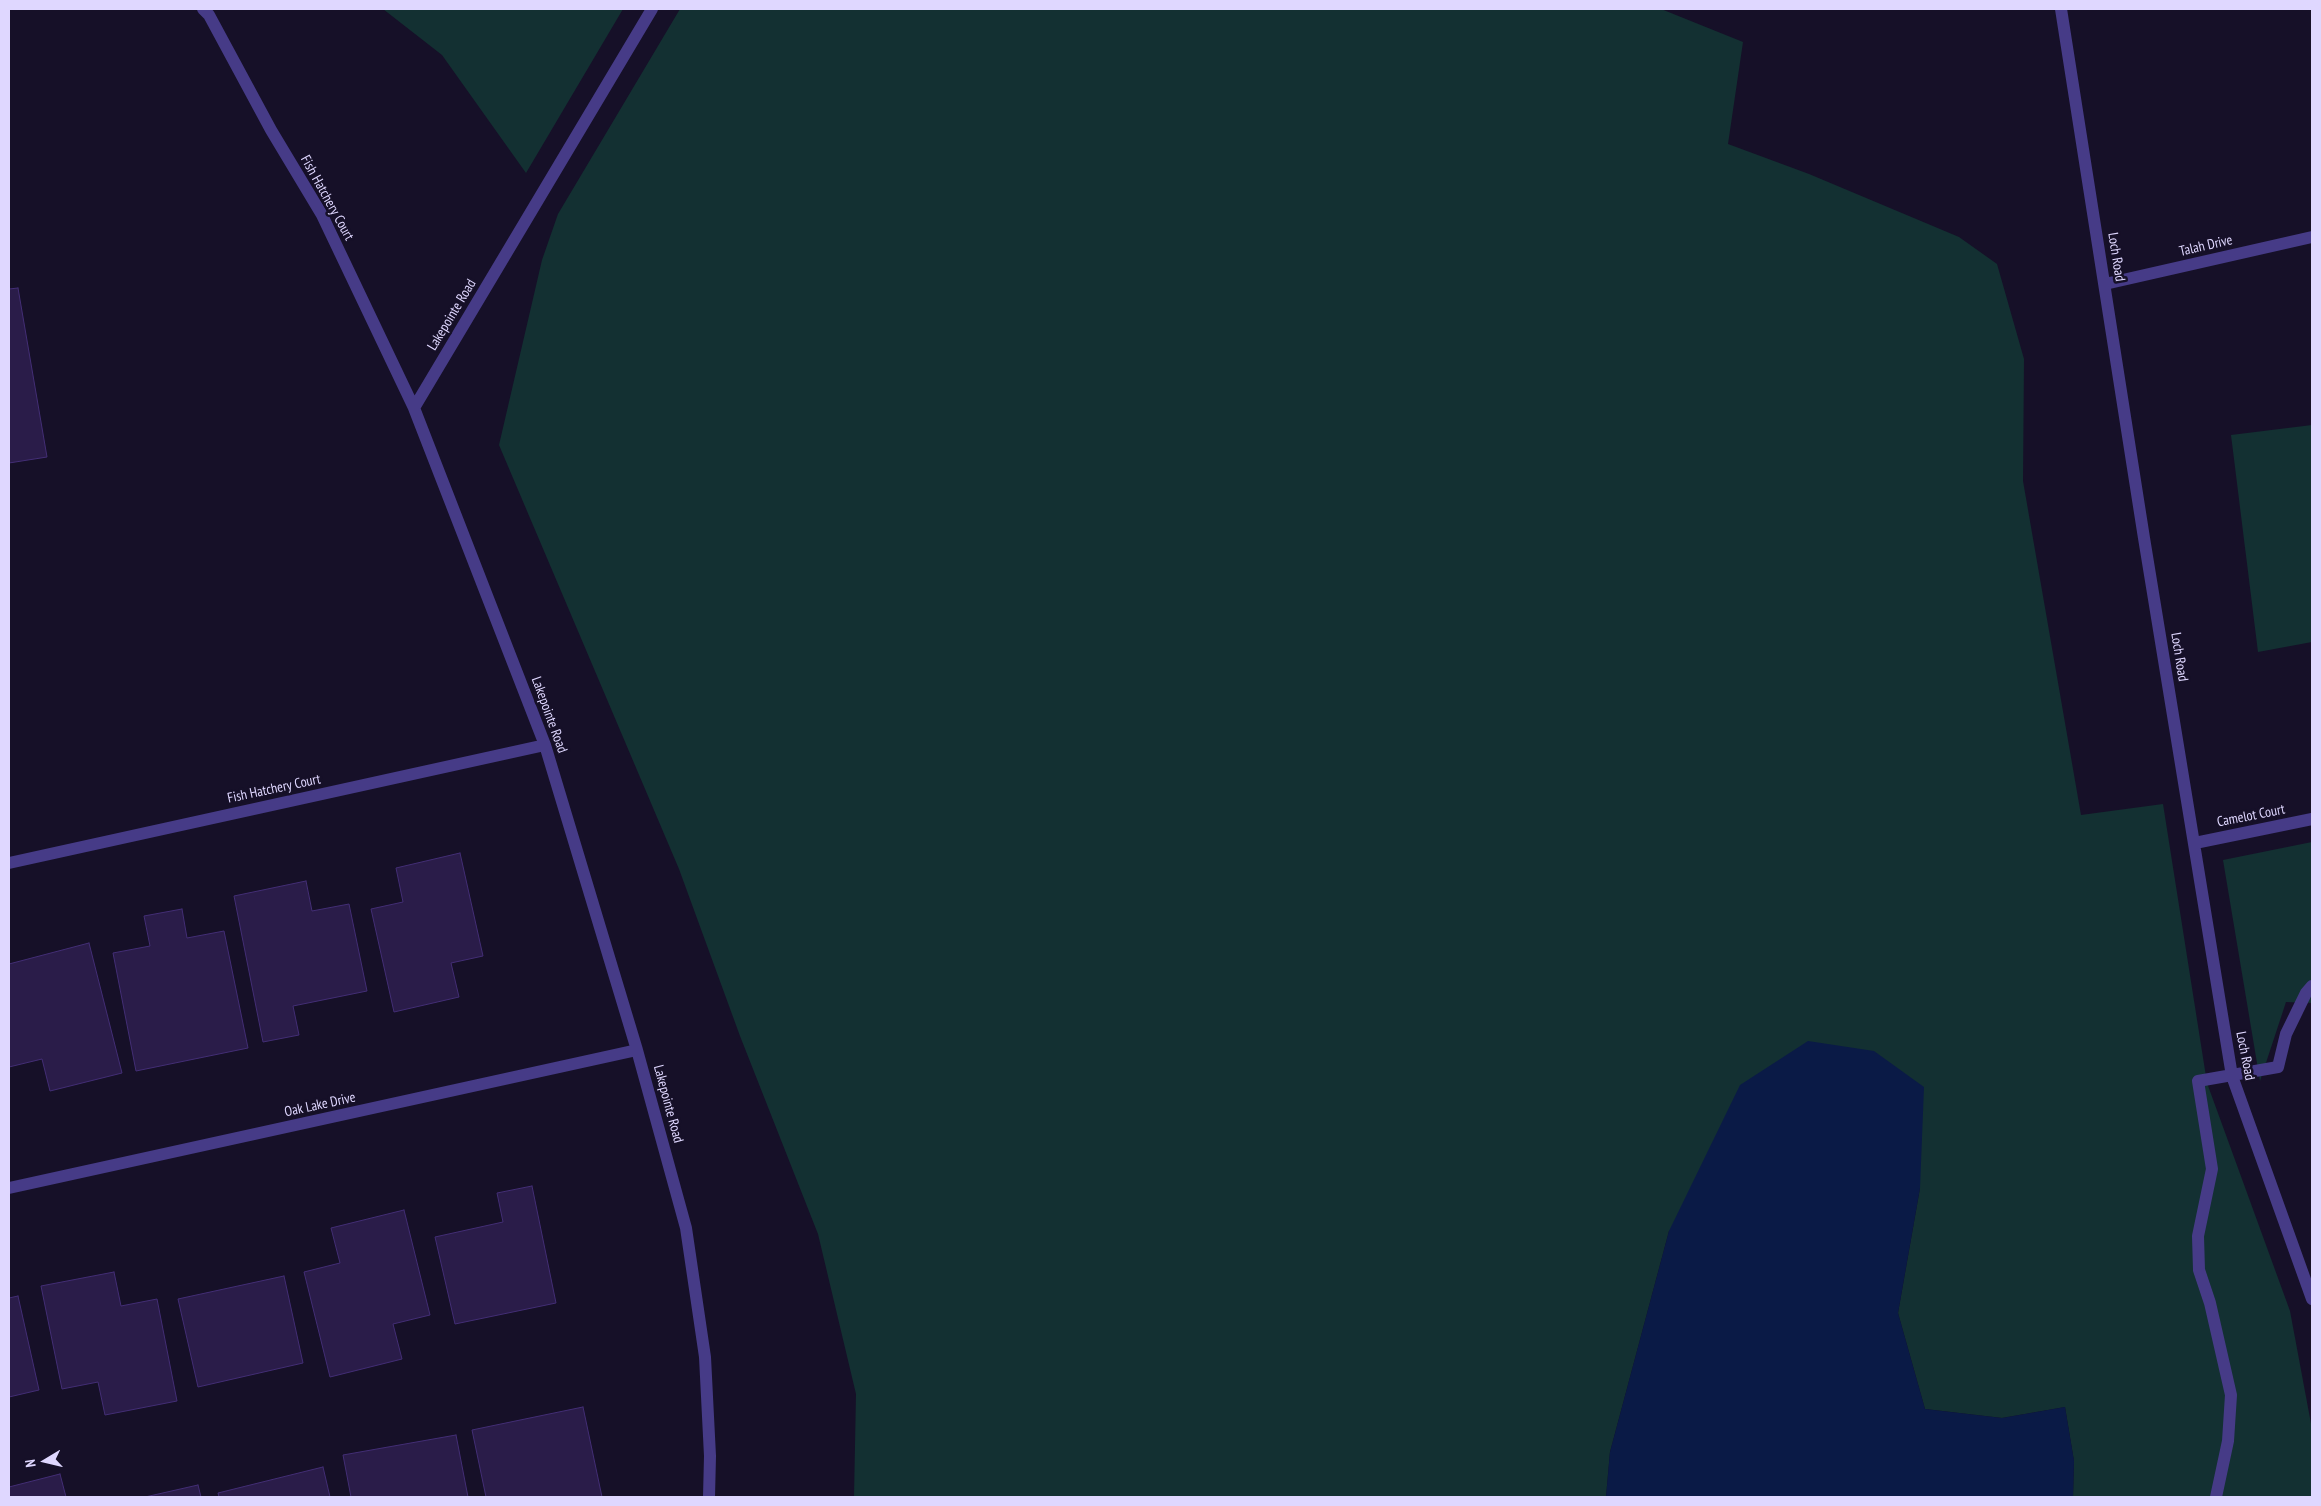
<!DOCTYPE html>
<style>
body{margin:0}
#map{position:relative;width:2321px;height:1506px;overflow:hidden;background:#161028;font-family:"PT Sans Narrow",sans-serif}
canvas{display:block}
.frame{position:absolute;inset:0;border:10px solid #dfd7ff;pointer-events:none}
.north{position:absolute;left:20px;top:1436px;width:50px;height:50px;-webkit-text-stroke:4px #161028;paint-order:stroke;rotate:261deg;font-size:14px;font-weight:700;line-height:20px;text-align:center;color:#dfd7ff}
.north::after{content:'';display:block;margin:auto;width:18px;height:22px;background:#dfd7ff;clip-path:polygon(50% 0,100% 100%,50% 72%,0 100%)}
</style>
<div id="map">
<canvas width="2321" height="1506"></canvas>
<div class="frame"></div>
<div class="north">N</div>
</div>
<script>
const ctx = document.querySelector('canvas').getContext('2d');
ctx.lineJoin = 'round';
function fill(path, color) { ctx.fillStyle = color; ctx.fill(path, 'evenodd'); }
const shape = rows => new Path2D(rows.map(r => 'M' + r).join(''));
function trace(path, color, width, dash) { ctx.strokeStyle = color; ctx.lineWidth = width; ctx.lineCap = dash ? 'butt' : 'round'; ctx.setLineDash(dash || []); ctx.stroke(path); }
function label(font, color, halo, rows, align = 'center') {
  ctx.font = font + ' "PT Sans Narrow",sans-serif'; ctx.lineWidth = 5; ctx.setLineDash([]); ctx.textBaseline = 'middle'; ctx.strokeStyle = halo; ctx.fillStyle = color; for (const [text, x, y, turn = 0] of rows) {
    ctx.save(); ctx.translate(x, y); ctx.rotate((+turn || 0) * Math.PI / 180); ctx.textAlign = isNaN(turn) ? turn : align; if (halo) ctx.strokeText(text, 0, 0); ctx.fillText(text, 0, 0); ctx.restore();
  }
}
const green = shape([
 [383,9,623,9,526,173,442,55],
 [680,9,1661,9,1743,42,1728,144,1809,174,1959,237,1997,264,2024,359,2023,481,2081,815,2163,804,2207,1083,2290,1311,2312,1429,2312,1497,2073,1497,2074,1461,2065,1407,2002,1418,1925,1409,1898,1313,1920,1188,1669,1231,1610,1452,1606,1497,854,1497,856,1394,818,1234,740,1036,679,869,499,445,542,260,558,214],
 [2312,425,2312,642,2258,652,2231,435],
 [2312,842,2312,1003,2286,1002,2260,1081,2223,860]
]);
const water = shape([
 [1808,1041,1874,1051,1924,1087,1920,1188,1898,1313,1925,1409,2002,1418,2065,1407,2074,1461,2073,1497,1606,1497,1610,1452,1669,1231,1740,1085]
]);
const building = shape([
 [18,288,47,457,9,463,9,289,18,288],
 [460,853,483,956,451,963,459,997,394,1012,371,909,403,902,396,868,460,853],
 [306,881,312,911,349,904,367,991,293,1006,299,1035,263,1042,234,896,306,881],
 [182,909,187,938,224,931,248,1048,136,1071,113,953,150,946,144,916,182,909],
 [89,943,122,1073,50,1091,42,1059,9,1067,9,964,89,943],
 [532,1186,556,1303,455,1324,435,1237,503,1222,497,1193,532,1186],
 [404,1210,430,1315,393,1324,402,1359,330,1377,304,1272,340,1263,331,1228,404,1210],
 [114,1272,121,1306,157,1299,177,1401,105,1415,98,1382,62,1389,41,1286,114,1272],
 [284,1276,303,1363,198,1387,178,1299,284,1276],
 [18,1296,39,1390,9,1397,9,1298,18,1296],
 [583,1407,602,1497,486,1497,472,1430,583,1407],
 [456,1435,468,1497,351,1497,343,1455,456,1435],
 [323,1467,330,1497,219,1497,218,1493,323,1467],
 [60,1474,66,1497,9,1497,9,1487,60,1474],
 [198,1485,201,1497,145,1497,198,1485]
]);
const minor = shape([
 [203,9,209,15,271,130,322,215,414,408,545,745,637,1050,686,1228,705,1357,710,1456,709,1497],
 [2061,9,2144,538,2232,1076,2312,1299],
 [2105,284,2312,237],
 [414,408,652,9],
 [2195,843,2312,819],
 [9,863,545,745],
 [9,1188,637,1050],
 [2216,1497,2228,1441,2231,1395,2210,1303,2199,1270,2198,1236,2212,1169,2198,1081,2278,1067,2286,1034,2306,993,2312,986]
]);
const streetNames = [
 ["Fish Hatchery Court",327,198,61],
 ["Talah Drive",2206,246,-13],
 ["Loch Road",2116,257,81],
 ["Lakepointe Road",452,315,-59],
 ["Loch Road",2179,657,81],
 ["Lakepointe Road",549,715,70],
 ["Fish Hatchery Court",274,789,-12],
 ["Camelot Court",2251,816,-11],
 ["Loch Road",2245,1056,79],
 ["Lakepointe Road",668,1104,75],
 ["Oak Lake Drive",320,1105,-12]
];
fill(green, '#133032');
fill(water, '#0a1a46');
fill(building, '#2a1c49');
trace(building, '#432e75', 1);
trace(minor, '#463b87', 12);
label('14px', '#dfd7ff', '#161028', streetNames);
</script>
